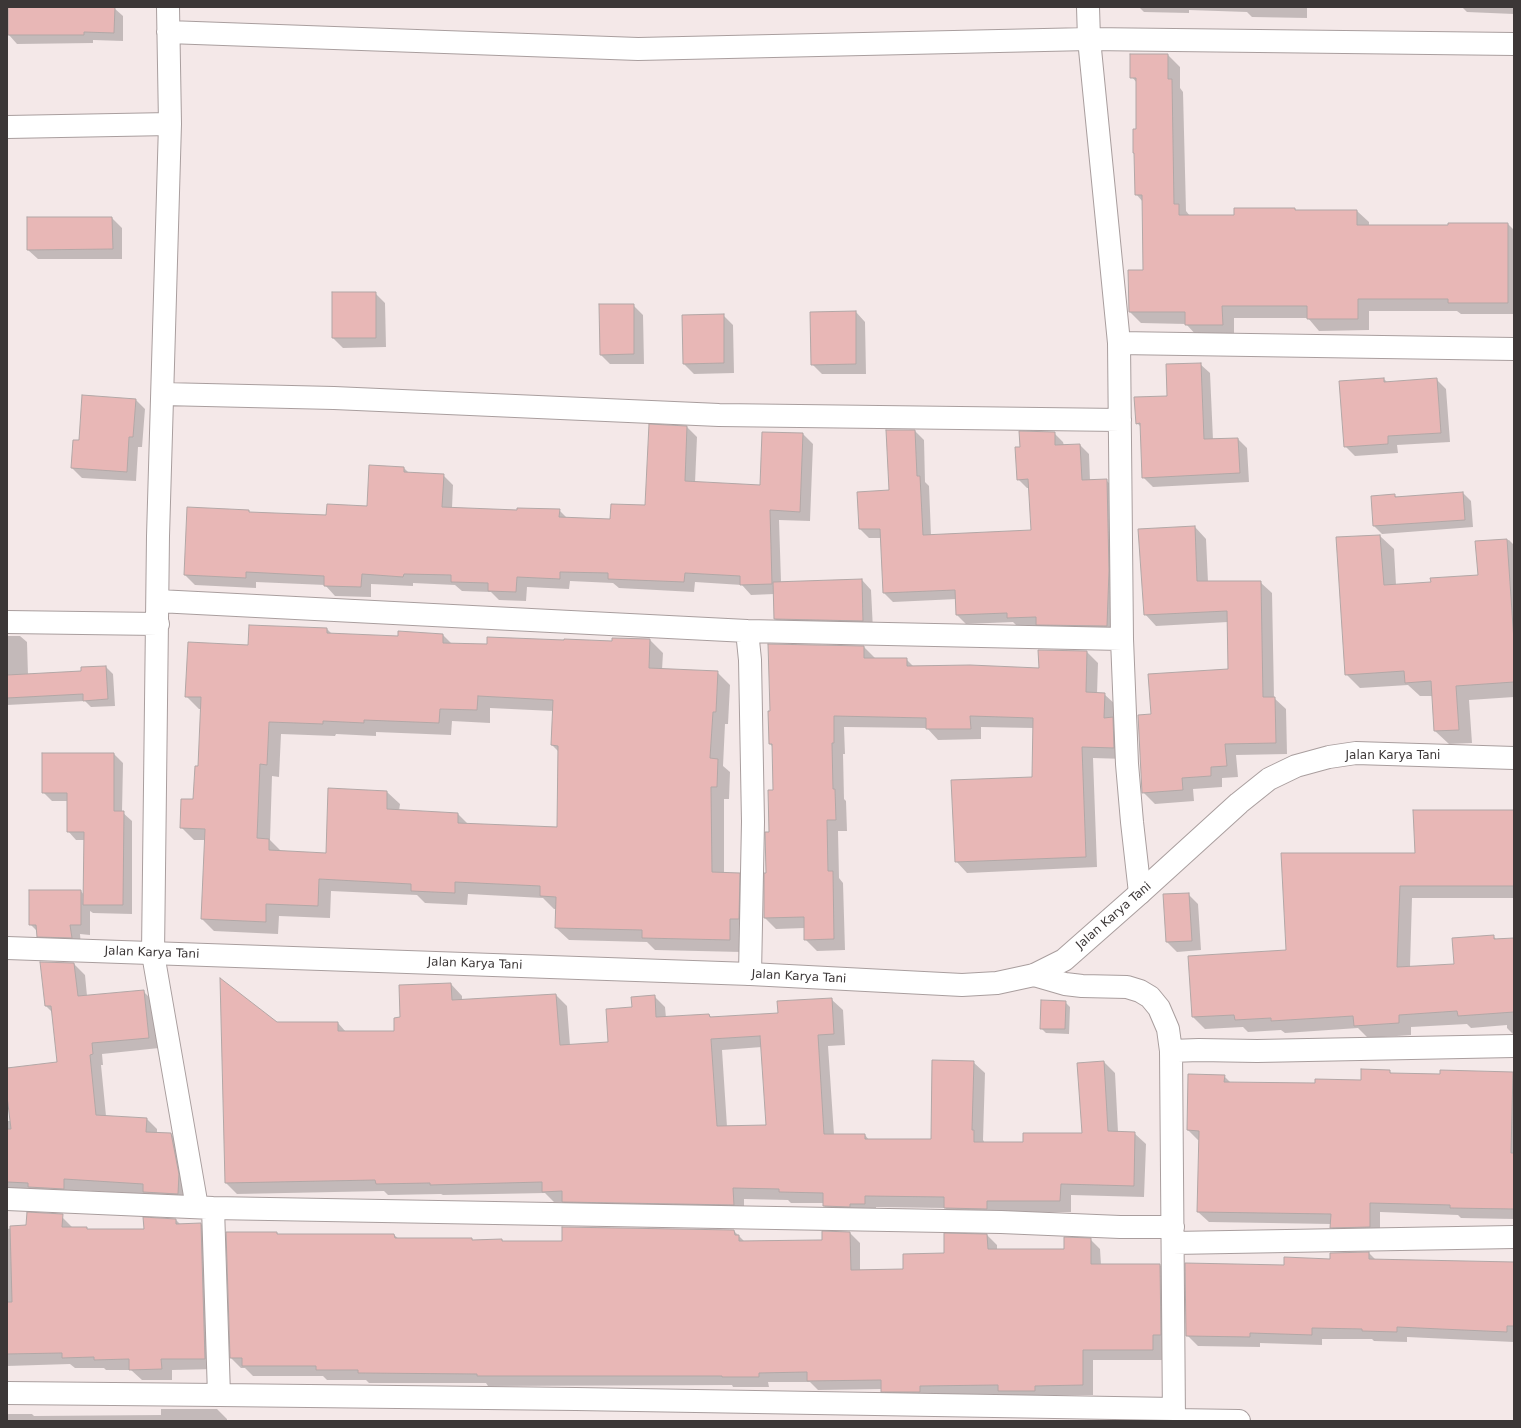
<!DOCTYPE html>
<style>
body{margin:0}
#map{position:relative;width:1521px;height:1428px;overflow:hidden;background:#f4e8e8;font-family:"DejaVu Sans",sans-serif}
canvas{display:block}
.frame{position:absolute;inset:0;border:8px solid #3c3737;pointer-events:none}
</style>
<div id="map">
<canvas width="1521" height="1428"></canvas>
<div class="frame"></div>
</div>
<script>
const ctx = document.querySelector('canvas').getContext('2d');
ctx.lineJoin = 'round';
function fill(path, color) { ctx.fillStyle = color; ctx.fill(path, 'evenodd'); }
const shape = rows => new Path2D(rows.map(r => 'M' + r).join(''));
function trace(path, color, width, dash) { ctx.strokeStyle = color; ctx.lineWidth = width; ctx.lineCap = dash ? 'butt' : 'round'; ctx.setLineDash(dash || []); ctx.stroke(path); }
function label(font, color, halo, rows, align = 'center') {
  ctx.font = font + ' "DejaVu Sans",sans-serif'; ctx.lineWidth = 4; ctx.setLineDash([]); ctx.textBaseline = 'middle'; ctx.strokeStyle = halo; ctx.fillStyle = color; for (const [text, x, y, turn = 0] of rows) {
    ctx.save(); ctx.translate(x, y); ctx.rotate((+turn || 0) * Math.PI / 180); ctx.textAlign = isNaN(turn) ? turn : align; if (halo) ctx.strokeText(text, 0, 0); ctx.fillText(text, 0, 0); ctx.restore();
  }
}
const shadow = shape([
 [9,7,114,8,123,16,123,41,93,40,93,43,17,44,9,35],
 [1139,7,1307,7,1307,18,1252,17,1247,12,1189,10,1189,13,1144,12],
 [1462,7,1514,7,1514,14,1467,12],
 [1131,55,1168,55,1180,67,1180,88,1183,92,1186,211,1190,216,1235,216,1295,209,1297,211,1357,211,1369,222,1369,226,1449,226,1508,224,1514,230,1514,314,1461,314,1457,311,1369,311,1369,330,1319,331,1308,318,1234,318,1234,337,1198,337,1186,324,1141,323,1130,312,1144,271,1143,202,1136,194,1137,83,1132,77],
 [28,218,112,218,122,228,122,259,38,259,28,250],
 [375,293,385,303,386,347,343,348,333,338],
 [633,305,643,315,644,364,610,364,600,354],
 [856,312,865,322,866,374,822,374,812,364],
 [723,315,733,325,734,373,694,374,684,364],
 [1200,364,1210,373,1213,440,1238,439,1247,448,1249,482,1153,487,1143,477,1141,427,1137,423,1168,397],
 [1384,379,1388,383,1436,379,1446,389,1450,442,1397,445,1398,453,1355,456,1345,446],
 [135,399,145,409,142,447,138,447,136,481,82,478,72,468,74,441,80,441],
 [650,425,687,427,697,437,695,483,761,486,763,433,803,434,813,444,810,521,779,520,781,582,862,580,871,590,873,630,785,629,775,619,774,594,751,595,742,585,695,582,694,592,619,588,613,583,570,581,569,589,527,587,526,601,499,600,491,592,462,591,455,585,413,583,413,586,371,584,371,597,335,596,325,585,256,582,256,588,195,585,185,575,250,513,327,516,367,507,404,468,409,473,443,475,453,485,452,508,518,511,559,510,567,518,611,520,646,506],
 [915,431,924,440,925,482,929,486,931,536,1032,531,1030,488,1027,488,1018,479,1021,448,1054,433,1063,442,1064,446,1080,445,1089,454,1090,481,1106,480,1115,489,1116,635,1046,633,1039,626,1017,626,1013,622,966,624,957,615,957,599,893,602,884,593,881,538,869,538,860,529,890,491],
 [1463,493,1471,501,1473,527,1382,534,1374,526,1394,495,1397,497],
 [1195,527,1206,539,1208,582,1260,582,1272,593,1274,698,1286,709,1287,754,1236,755,1238,777,1222,778,1222,787,1193,789,1194,801,1155,804,1143,792,1152,715,1229,670,1228,622,1156,626,1145,614],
 [1380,536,1394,549,1396,585,1432,583,1479,576,1476,542,1509,540,1514,545,1514,697,1469,700,1472,743,1449,744,1435,731,1433,696,1420,696,1408,685,1360,688,1346,674],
 [327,629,332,634,399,637,443,635,452,644,488,645,613,642,613,639,650,640,663,653,662,670,717,672,730,685,728,724,725,724,723,766,730,772,729,799,724,799,724,874,739,874,752,886,742,952,655,950,647,942,569,940,556,928,557,909,554,909,543,898,468,894,467,905,425,903,417,895,331,891,330,918,279,916,278,934,214,931,202,919,205,840,194,840,181,827,194,800,199,767,201,709,199,709,186,696,249,646],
 [490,708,553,711,552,745,559,752,558,828,468,824,458,814,399,811,400,804,387,792,327,854,281,851,270,840,272,776,279,777,281,734,335,736,336,734,376,736,376,732,451,735,452,721,490,723],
 [7,636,20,636,27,642,28,675,82,671,106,667,113,674,115,706,91,707,85,701,7,705],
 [864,647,875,658,906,659,914,667,1040,669,1087,652,1098,663,1097,694,1104,694,1116,705,1125,759,1093,758,1097,867,967,873,956,861,1033,778,1033,728,981,727,981,739,938,740,927,728,844,727,845,754,843,754,844,799,846,801,847,831,838,831,839,878,843,883,845,950,817,951,805,939,805,928,776,929,765,918,774,791,773,747,770,744],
 [114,754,123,763,122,812,132,821,132,914,93,913,90,911,90,935,80,934,81,947,48,946,38,936,38,932,30,924,81,891,84,895,85,840,76,840,68,831,68,801,52,801,43,792],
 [1514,811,1514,898,1412,898,1410,967,1455,965,1493,936,1497,940,1514,939,1514,1035,1507,1028,1507,1025,1471,1028,1467,1024,1411,1027,1411,1035,1368,1038,1358,1028,1285,1033,1281,1030,1248,1032,1243,1027,1205,1029,1193,1017,1287,951,1416,854],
 [1188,894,1198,904,1201,950,1177,952,1167,942,1164,895],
 [41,963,74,964,85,975,87,996,143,991,154,1002,159,1048,102,1054,103,1065,101,1065,106,1116,147,1119,157,1129,157,1133,171,1134,182,1145,188,1204,155,1203,146,1194,75,1190,75,1192,7,1188,7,1121,11,1121,7,1087,7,1069,58,1063,53,1013,46,1006],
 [451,984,462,996,462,1001,556,995,567,1006,570,1045,609,1043,633,1008,654,996,665,1007,666,1018,709,1015,712,1018,779,1014,831,999,843,1010,845,1045,828,1046,834,1135,865,1135,869,1140,932,1140,973,1062,985,1073,983,1140,985,1143,1024,1143,1083,1134,1104,1062,1115,1073,1118,1132,1134,1133,1146,1144,1144,1197,1071,1195,1071,1212,998,1212,957,1219,945,1208,876,1207,876,1215,835,1217,824,1206,824,1203,791,1203,788,1200,744,1199,744,1216,574,1212,563,1202,554,1202,545,1193,443,1195,441,1194,388,1195,384,1191,237,1194,226,1183,276,1023,338,1023,346,1032,395,1032,401,1018],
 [762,1047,767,1126,727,1127,722,1050],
 [1065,1002,1070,1007,1069,1034,1046,1033,1041,1028],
 [1389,1071,1392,1074,1441,1075,1513,1073,1514,1074,1514,1219,1461,1218,1458,1215,1380,1212,1380,1237,1341,1237,1331,1227,1331,1224,1209,1222,1198,1212,1200,1140,1198,1140,1188,1130,1224,1076,1231,1083,1316,1084,1362,1081],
 [62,1217,73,1228,86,1228,89,1230,145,1230,176,1220,180,1224,201,1224,212,1235,216,1369,172,1370,172,1380,142,1380,131,1370,106,1370,104,1368,75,1368,70,1364,7,1366,7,1229,27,1226],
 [734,1231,744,1241,818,1241,850,1233,860,1243,860,1271,904,1270,987,1235,997,1245,997,1250,1065,1250,1090,1239,1100,1249,1101,1265,1160,1265,1170,1275,1163,1360,1093,1360,1093,1395,1045,1395,1045,1401,1009,1401,1003,1395,929,1396,892,1401,882,1389,818,1390,810,1382,768,1382,769,1387,733,1387,732,1385,488,1386,486,1383,369,1383,366,1380,327,1380,323,1376,253,1376,245,1368,241,1368,231,1358,227,1233,277,1233,279,1235,394,1235,399,1239,472,1239,473,1241,502,1240,504,1242,563,1242],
 [1369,1253,1376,1260,1514,1263,1514,1342,1407,1337,1407,1342,1374,1341,1372,1339,1322,1339,1322,1345,1260,1343,1260,1347,1198,1346,1187,1335,1285,1266],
 [161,1409,217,1409,227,1419,227,1421,7,1421,7,1414,32,1414,34,1416,161,1415]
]);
const building = shape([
 [8,7,115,7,114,33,84,32,84,35,8,35,8,7],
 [1130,54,1168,54,1168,79,1172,79,1174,204,1179,204,1179,215,1234,215,1234,208,1295,208,1295,210,1357,210,1357,225,1448,225,1448,223,1508,223,1508,303,1448,303,1448,299,1358,299,1358,319,1307,319,1307,306,1222,306,1223,325,1185,325,1185,312,1129,312,1128,270,1143,270,1142,195,1135,195,1134,153,1133,153,1133,129,1136,129,1136,78,1130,78,1130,54],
 [27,217,112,217,113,249,27,250,27,217],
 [332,292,376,292,376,338,332,338,332,292],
 [599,304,634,304,634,354,600,355,599,304],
 [856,311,856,364,811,365,810,312,856,311],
 [724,314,724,363,683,364,682,315,724,314],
 [1201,363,1204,439,1238,438,1240,473,1142,478,1140,423,1136,424,1134,397,1167,396,1166,364,1201,363],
 [1384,378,1384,382,1437,378,1441,433,1388,436,1388,444,1344,447,1339,381,1384,378],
 [82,395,136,399,133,437,129,437,127,472,71,468,73,440,79,440,82,395],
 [649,424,687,426,685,481,760,485,762,432,803,433,800,512,770,510,772,584,740,585,740,576,685,573,684,582,608,579,608,573,560,572,560,579,517,577,516,592,488,591,488,583,451,582,451,575,404,574,403,577,362,574,361,587,324,586,324,576,246,572,246,578,184,575,187,507,249,510,249,512,326,515,327,504,367,506,369,465,404,467,404,472,444,474,442,507,517,510,517,508,560,509,559,517,610,519,611,504,645,505,649,424],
 [886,430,915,430,917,476,920,476,923,535,1031,530,1028,479,1017,480,1015,447,1020,447,1019,431,1055,432,1055,445,1080,444,1082,480,1107,479,1109,571,1107,626,1036,625,1036,617,1007,618,1007,613,956,615,955,590,883,593,880,529,859,529,857,492,889,490,886,430],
 [1463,492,1465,520,1373,526,1371,496,1395,494,1395,497,1463,492],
 [1195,526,1197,581,1261,581,1263,697,1275,697,1276,743,1225,744,1227,766,1211,767,1211,776,1182,778,1183,790,1142,793,1138,715,1151,714,1148,674,1228,669,1227,611,1144,615,1138,529,1195,526],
 [1380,535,1384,585,1431,582,1430,578,1478,575,1475,541,1507,539,1514,641,1514,682,1456,686,1459,730,1434,731,1431,681,1405,683,1404,671,1345,675,1336,537,1380,535],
 [862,579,863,621,774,619,773,582,862,579],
 [249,625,327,628,327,633,398,636,398,631,443,634,443,643,487,644,487,637,564,640,564,639,612,641,612,638,650,639,649,668,718,671,716,712,713,712,710,758,718,759,717,787,711,787,712,872,740,873,739,919,730,919,730,940,642,938,642,930,555,928,556,897,540,896,540,886,455,882,455,893,411,891,411,884,319,879,318,906,266,904,266,922,201,919,205,829,180,828,181,799,193,799,195,766,198,766,201,697,185,697,188,642,248,645,249,625],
 [478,696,553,700,551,745,558,746,557,827,458,823,458,813,387,809,387,791,328,788,326,853,269,850,269,839,257,838,260,764,267,765,269,722,323,724,323,721,364,723,364,720,439,723,440,709,477,710,478,696],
 [768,644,864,646,864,658,907,658,907,666,970,665,1039,668,1038,650,1087,651,1086,692,1105,693,1104,718,1113,717,1114,748,1082,747,1086,857,955,862,951,780,1032,777,1033,718,970,716,971,729,926,729,926,718,834,716,834,743,832,743,833,789,835,789,836,820,827,820,828,871,833,871,834,939,804,940,804,917,764,918,764,873,766,873,765,832,769,832,768,790,773,790,772,744,769,744,768,711,770,711,768,644],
 [106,666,108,699,83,701,83,694,7,698,7,675,81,671,81,667,106,666],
 [42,753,114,753,114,811,124,811,123,905,83,905,84,832,67,832,67,793,42,793,42,753],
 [1413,810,1514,810,1514,886,1400,886,1397,967,1454,964,1452,938,1494,935,1494,939,1514,938,1514,1012,1458,1016,1457,1011,1399,1015,1399,1023,1354,1026,1353,1016,1271,1021,1271,1018,1235,1020,1234,1015,1192,1017,1188,956,1286,950,1281,853,1415,853,1413,810],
 [29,890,81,890,81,925,70,925,72,938,37,937,36,925,29,925,29,890],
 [1189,893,1192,941,1166,942,1163,894,1189,893],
 [40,962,74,963,78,996,144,990,149,1038,92,1043,93,1054,90,1055,96,1115,147,1118,146,1132,171,1133,179,1174,178,1194,143,1192,143,1184,64,1179,64,1189,28,1187,28,1183,7,1182,7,1129,11,1129,7,1096,7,1068,57,1062,51,1006,45,1006,40,962],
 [220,978,277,1022,338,1022,338,1031,394,1031,394,1018,400,1017,399,985,451,983,452,1000,556,994,560,1045,608,1042,606,1009,632,1007,631,997,655,995,656,1017,709,1014,710,1017,778,1013,777,1001,832,998,834,1034,818,1035,824,1134,865,1134,865,1139,931,1139,932,1060,974,1061,972,1130,974,1130,974,1142,1023,1142,1023,1133,1082,1133,1077,1063,1104,1061,1108,1131,1135,1132,1134,1186,1061,1184,1060,1201,987,1201,987,1209,944,1208,944,1197,865,1196,865,1204,850,1204,850,1207,823,1206,823,1193,779,1192,779,1189,733,1188,734,1205,562,1202,562,1191,542,1192,542,1182,430,1185,430,1183,376,1184,375,1180,225,1183,220,978],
 [760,1036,766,1125,717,1126,711,1039,760,1036],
 [1041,1000,1066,1001,1065,1029,1040,1029,1041,1000],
 [1361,1069,1390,1070,1390,1073,1440,1074,1440,1070,1513,1072,1511,1153,1514,1153,1514,1209,1450,1208,1450,1205,1370,1203,1370,1227,1330,1228,1331,1214,1197,1212,1199,1131,1187,1130,1188,1074,1225,1075,1224,1082,1315,1083,1315,1079,1361,1080,1361,1069],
 [27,1212,63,1214,62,1227,87,1227,87,1229,144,1229,143,1217,176,1219,176,1224,201,1223,205,1359,161,1359,162,1369,129,1370,129,1359,94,1360,94,1357,62,1358,62,1353,7,1354,7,1302,12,1302,10,1226,26,1225,27,1212],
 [562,1227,734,1230,735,1235,739,1235,739,1241,818,1240,822,1240,822,1231,850,1232,851,1270,903,1269,903,1254,944,1253,944,1233,987,1234,988,1249,1064,1249,1064,1237,1091,1238,1091,1264,1160,1264,1161,1335,1153,1335,1153,1350,1083,1350,1083,1385,1035,1386,1035,1391,998,1391,998,1385,920,1386,920,1392,881,1392,881,1380,807,1381,807,1372,759,1373,759,1377,722,1377,722,1376,477,1376,477,1374,358,1373,358,1370,316,1370,316,1366,242,1366,242,1358,230,1358,226,1232,277,1232,277,1234,394,1234,395,1238,472,1238,472,1240,502,1239,502,1241,562,1241,562,1227],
 [1369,1252,1369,1259,1514,1262,1514,1326,1507,1326,1507,1332,1397,1327,1397,1332,1362,1331,1362,1329,1312,1328,1312,1335,1250,1333,1250,1337,1186,1336,1185,1263,1284,1265,1284,1257,1330,1259,1330,1253,1369,1252]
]);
const minor = shape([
 [168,7,170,124,158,536,153,954,197,1207],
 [1088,7,1089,39,1119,343,1122,639,1127,764,1132,822,1140,893],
 [168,32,638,49,1089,39,1514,44],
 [7,127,170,124],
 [1119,343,1514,349],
 [163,394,334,398,719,415,1120,420],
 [158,601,747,631,750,660,753,822,750,974],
 [7,622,158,624],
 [747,631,1122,639],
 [1034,975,1065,984,1082,986,1127,987,1140,991,1150,997,1159,1008,1168,1029,1171,1051,1199,1050,1257,1051,1514,1046],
 [1171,1051,1174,1421],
 [7,1199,213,1208,1001,1222,1120,1227,1173,1227],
 [1173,1243,1514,1237],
 [7,1393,219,1395,213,1208],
 [219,1395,576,1399,1174,1409],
 [1174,1420,1239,1421]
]);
const tertiary = shape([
 [7,948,750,974,962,985,997,983,1034,975,1064,960,1140,893,1239,803,1269,779,1296,766,1329,757,1356,753,1514,758]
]);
const streetNames = [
 ["Jalan Karya Tani",1393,756],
 ["Jalan Karya Tani",1114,916,-41],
 ["Jalan Karya Tani",152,953,2],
 ["Jalan Karya Tani",475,964,2],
 ["Jalan Karya Tani",799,977,3]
];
fill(shadow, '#0003');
fill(building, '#e8b7b6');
trace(building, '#b2a7a6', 1);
trace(minor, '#a99e9e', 24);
trace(tertiary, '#a99e9e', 24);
trace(minor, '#fff', 22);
trace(tertiary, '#fff', 22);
label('12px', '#3c3737', '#fff', streetNames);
</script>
